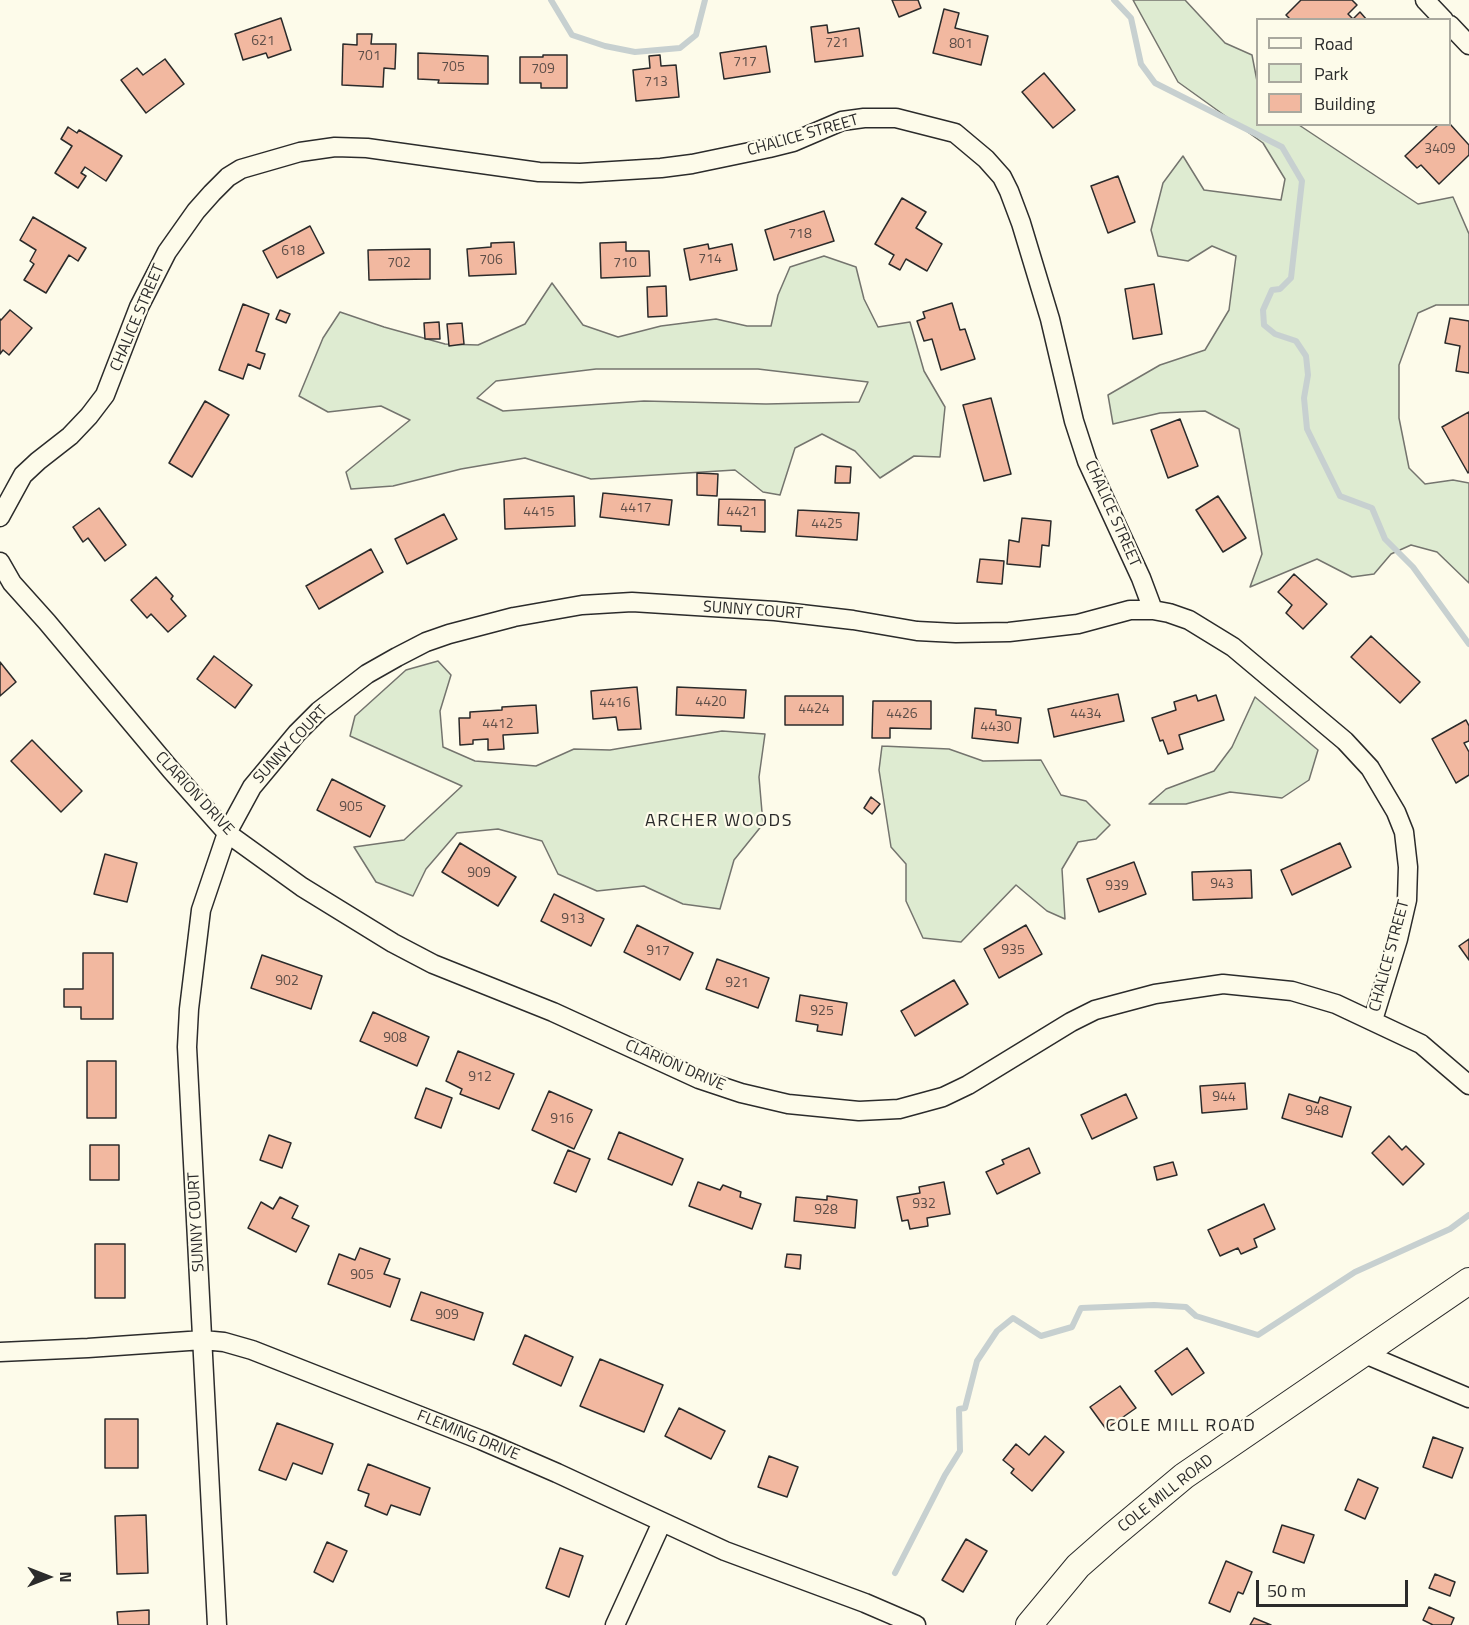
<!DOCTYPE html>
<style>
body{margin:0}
#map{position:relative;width:1469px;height:1625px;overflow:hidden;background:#fdfbea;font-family:"Titillium Web",sans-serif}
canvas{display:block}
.legend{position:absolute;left:1256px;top:18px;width:195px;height:108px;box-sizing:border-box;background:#fdfbea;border:2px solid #a9a89e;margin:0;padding:8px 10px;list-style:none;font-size:18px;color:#2b2b2b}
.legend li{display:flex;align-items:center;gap:12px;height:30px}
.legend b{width:30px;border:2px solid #a9a89e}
.north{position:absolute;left:18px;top:1547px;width:60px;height:60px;-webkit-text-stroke:4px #fdfbea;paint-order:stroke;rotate:90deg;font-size:16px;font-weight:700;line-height:24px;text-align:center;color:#2b2b2b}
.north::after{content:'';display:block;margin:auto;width:21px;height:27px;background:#2b2b2b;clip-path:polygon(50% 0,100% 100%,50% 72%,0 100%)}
.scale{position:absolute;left:1256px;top:1580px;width:152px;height:27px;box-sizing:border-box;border:3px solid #2b2b2b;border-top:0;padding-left:8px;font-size:18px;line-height:21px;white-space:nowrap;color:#2b2b2b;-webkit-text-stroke:4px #fdfbea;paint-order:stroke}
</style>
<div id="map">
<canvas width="1469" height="1625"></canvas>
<ul class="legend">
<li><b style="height:8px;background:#fdfbea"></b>Road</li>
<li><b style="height:16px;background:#deebd1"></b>Park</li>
<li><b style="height:16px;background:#f2b8a0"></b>Building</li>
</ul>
<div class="north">N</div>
<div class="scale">50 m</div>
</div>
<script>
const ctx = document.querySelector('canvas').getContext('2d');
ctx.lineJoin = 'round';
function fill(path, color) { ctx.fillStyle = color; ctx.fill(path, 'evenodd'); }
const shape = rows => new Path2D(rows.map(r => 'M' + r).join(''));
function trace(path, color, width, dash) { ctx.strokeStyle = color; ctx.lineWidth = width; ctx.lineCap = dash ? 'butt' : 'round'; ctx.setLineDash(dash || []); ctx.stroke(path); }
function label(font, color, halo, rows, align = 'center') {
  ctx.font = font + ' "Titillium Web",sans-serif'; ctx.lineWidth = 4.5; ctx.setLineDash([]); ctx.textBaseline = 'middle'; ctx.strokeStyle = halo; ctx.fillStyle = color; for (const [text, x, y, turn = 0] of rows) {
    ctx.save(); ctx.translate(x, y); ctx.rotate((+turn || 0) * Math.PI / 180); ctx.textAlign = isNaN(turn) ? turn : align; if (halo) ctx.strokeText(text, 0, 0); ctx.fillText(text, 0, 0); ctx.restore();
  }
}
const green = shape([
 [1133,0,1185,0,1225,43,1252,55,1257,81,1258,124,1299,125,1418,204,1453,197,1469,234,1469,305,1436,305,1418,313,1399,365,1399,418,1409,468,1425,484,1453,480,1469,483,1469,583,1437,552,1411,545,1391,554,1374,574,1352,577,1317,559,1250,587,1262,554,1239,429,1205,411,1160,413,1113,424,1108,395,1160,365,1205,350,1229,310,1236,256,1212,246,1188,261,1158,256,1151,230,1163,183,1183,156,1204,190,1281,200,1285,179,1263,143,1178,82,1133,0],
 [824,256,856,267,864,299,878,327,910,322,924,371,945,407,940,457,914,456,880,478,855,451,822,434,795,448,780,495,763,492,735,470,591,479,525,458,461,469,393,486,351,489,346,472,410,420,381,406,328,412,299,396,323,338,340,312,384,327,445,344,478,345,525,324,552,283,583,325,618,337,661,326,716,319,747,326,771,326,778,295,790,267,824,256],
 [596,369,758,369,868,382,859,402,766,404,644,401,503,411,477,398,496,381,596,369],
 [438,661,451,675,440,711,443,747,475,761,536,766,574,749,610,750,722,731,765,734,759,777,763,824,734,860,720,909,683,904,644,886,597,891,558,874,542,841,498,829,457,833,426,869,413,896,376,882,354,847,404,840,462,786,350,736,355,716,406,670,438,661],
 [1255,697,1318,750,1309,780,1282,798,1230,792,1186,804,1149,804,1166,789,1214,771,1232,747,1255,697],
 [882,746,949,749,983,761,1041,760,1061,795,1086,801,1110,825,1096,839,1078,842,1062,869,1065,919,1047,911,1016,885,961,942,923,938,906,901,906,864,891,847,879,770,882,746]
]);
const stream = shape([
 [551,0,572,35,605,46,635,52,680,48,696,35,705,0],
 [1114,0,1131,18,1141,64,1155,83,1282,147,1302,181,1291,278,1280,289,1272,290,1263,310,1264,325,1275,334,1296,341,1306,356,1308,375,1304,398,1307,429,1340,496,1372,508,1385,539,1413,567,1469,644],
 [895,1573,945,1475,960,1451,959,1409,965,1408,977,1361,997,1331,1013,1318,1041,1336,1072,1327,1081,1308,1154,1305,1186,1307,1196,1316,1258,1335,1355,1272,1450,1229,1469,1215]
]);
const building = shape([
 [892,0,918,0,921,8,899,17,892,0],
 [1301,0,1352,0,1357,5,1348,14,1353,19,1360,12,1367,20,1291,20,1286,15,1301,0],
 [944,9,959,13,955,28,988,36,981,65,933,53,944,9],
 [281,18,291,50,268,58,266,53,243,60,235,34,281,18],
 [827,25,828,33,859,28,863,56,815,62,811,27,827,25],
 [357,34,372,34,371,44,396,44,395,69,384,68,383,87,342,85,343,44,357,45,357,34],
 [766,46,770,72,724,79,720,53,766,46],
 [418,53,488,56,488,84,438,83,439,80,418,79,418,53],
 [543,55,567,55,567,88,541,88,541,83,520,83,520,57,543,57,543,55],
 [660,55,661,66,676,65,679,97,636,101,633,70,650,68,649,56,660,55],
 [165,59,184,84,146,113,121,80,137,68,143,75,165,59],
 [1044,73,1075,110,1053,128,1022,92,1044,73],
 [1439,124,1450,124,1469,145,1469,155,1439,184,1421,165,1417,168,1405,156,1439,124],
 [68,127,77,133,79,130,122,156,106,181,85,167,81,173,86,176,78,188,55,173,72,146,61,139,68,127],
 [1118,176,1135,222,1108,233,1091,186,1118,176],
 [902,198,926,212,916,228,942,244,927,271,906,259,900,270,889,264,894,255,875,244,902,198],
 [824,211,834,241,774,260,765,230,824,211],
 [33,217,86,248,78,261,69,255,46,293,24,280,34,264,30,261,36,250,20,240,33,217],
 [310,226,324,253,277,278,263,251,310,226],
 [514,242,516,274,469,276,467,249,491,247,491,243,514,242],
 [626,242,626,251,649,251,650,276,601,278,600,243,626,242],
 [708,244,709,249,732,244,737,270,690,280,684,249,708,244],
 [430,249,430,279,369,280,368,250,430,249],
 [1154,284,1162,334,1133,339,1125,289,1154,284],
 [666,286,667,316,648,317,647,287,666,286],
 [952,303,960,330,965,329,975,359,941,370,932,339,924,341,917,321,925,318,923,312,952,303],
 [243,304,269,314,256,351,265,354,260,369,248,364,243,379,219,370,243,304],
 [10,310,32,328,9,355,3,350,0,354,0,319,1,320,10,310],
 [280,310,290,314,286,323,276,319,280,310],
 [1450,318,1469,321,1469,373,1456,371,1460,346,1445,343,1450,318],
 [439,322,440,339,425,339,424,323,439,322],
 [462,323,464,344,449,346,447,324,462,323],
 [991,398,1011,474,984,481,963,405,991,398],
 [205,401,229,415,192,477,169,463,205,401],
 [1469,412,1469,472,1468,473,1442,427,1469,412],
 [1180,419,1198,466,1168,478,1151,430,1180,419],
 [836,466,851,467,850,483,835,483,836,466],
 [697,473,718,474,717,496,697,495,697,473],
 [603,493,672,500,669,525,600,517,603,493],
 [574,496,575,526,505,529,504,499,574,496],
 [1218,496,1246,538,1223,552,1196,510,1218,496],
 [719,499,765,500,765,532,741,531,741,526,718,525,719,499],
 [99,508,126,545,105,561,88,538,83,542,73,527,99,508],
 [798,510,859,513,857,540,796,536,798,510],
 [444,514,457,539,407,564,395,539,444,514],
 [1022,518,1051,521,1049,546,1042,545,1040,567,1007,564,1009,540,1019,542,1022,518],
 [371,549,383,572,319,609,306,586,371,549],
 [980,559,1004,561,1002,584,977,582,980,559],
 [1294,574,1327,604,1303,629,1286,613,1292,605,1278,592,1294,574],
 [156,577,173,596,171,599,186,616,168,632,151,614,147,618,131,600,156,577],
 [1371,636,1420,682,1400,703,1351,657,1371,636],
 [214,656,252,685,235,708,197,679,214,656],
 [0,662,16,682,0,696,0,662],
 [637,687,641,729,618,730,616,717,593,719,591,691,637,687],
 [677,687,746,690,744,718,676,715,677,687],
 [1118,694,1124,721,1054,737,1048,709,1118,694],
 [1196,695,1198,701,1216,695,1224,720,1179,735,1183,749,1168,754,1163,740,1160,741,1152,718,1176,710,1174,702,1196,695],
 [785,696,843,696,843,725,785,725,785,696],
 [873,701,931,701,931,729,890,728,890,738,872,738,873,701],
 [536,705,538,733,503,735,504,749,488,750,488,739,473,740,473,744,460,745,459,718,470,718,470,712,502,710,502,707,536,705],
 [975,708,996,710,996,715,1021,718,1018,743,972,738,975,708],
 [1466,720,1469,726,1469,741,1464,743,1469,752,1469,775,1456,783,1432,739,1466,720],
 [32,740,82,791,61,812,11,761,32,740],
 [332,779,385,806,370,837,317,810,332,779],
 [871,797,880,804,872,814,864,808,871,797],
 [460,843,516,877,498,906,442,872,460,843],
 [1340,843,1351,867,1292,895,1281,870,1340,843],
 [105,854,137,863,127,902,94,894,105,854],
 [1134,862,1146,894,1099,912,1087,879,1134,862],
 [1251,870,1252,898,1193,900,1192,872,1251,870],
 [554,894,604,919,591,946,541,921,554,894],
 [637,925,693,953,680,980,624,952,637,925],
 [1026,925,1042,954,999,978,984,949,1026,925],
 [1469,939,1469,960,1459,946,1469,939],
 [83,953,113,953,113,1019,81,1019,81,1007,64,1007,64,989,83,989,83,953],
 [262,955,322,976,311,1009,251,988,262,955],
 [717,959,769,978,758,1008,706,989,717,959],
 [954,980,968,1004,915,1036,901,1011,954,980],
 [800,995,847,1003,842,1035,817,1031,818,1025,796,1021,800,995],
 [373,1012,429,1037,417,1066,360,1041,373,1012],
 [458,1051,514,1074,499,1109,460,1094,462,1089,446,1081,458,1051],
 [87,1061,116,1061,116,1118,87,1118,87,1061],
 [1245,1083,1247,1109,1202,1113,1200,1086,1245,1083],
 [426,1088,452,1098,441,1128,415,1118,426,1088],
 [549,1091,592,1110,574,1149,532,1130,549,1091],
 [1126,1094,1137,1118,1092,1139,1081,1115,1126,1094],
 [1289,1094,1318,1103,1320,1097,1351,1107,1342,1137,1282,1118,1289,1094],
 [619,1132,683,1159,672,1185,608,1159,619,1132],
 [269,1135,291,1143,282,1168,260,1160,269,1135],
 [1389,1136,1402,1150,1406,1146,1424,1164,1403,1185,1372,1153,1389,1136],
 [90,1145,119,1145,119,1180,90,1180,90,1145],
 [1029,1148,1040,1173,997,1194,986,1172,1004,1164,1002,1160,1029,1148],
 [568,1150,590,1159,576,1192,554,1183,568,1150],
 [1173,1162,1177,1175,1157,1180,1154,1167,1173,1162],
 [698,1182,720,1190,723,1185,741,1192,740,1197,761,1204,752,1229,689,1206,698,1182],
 [944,1182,950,1214,927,1218,928,1226,910,1229,908,1220,902,1221,897,1197,920,1193,919,1187,944,1182],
 [827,1196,857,1200,855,1228,794,1221,796,1197,827,1200,827,1196],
 [280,1197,298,1206,292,1218,309,1226,296,1252,248,1228,261,1202,273,1209,280,1197],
 [1264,1204,1275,1229,1254,1239,1257,1247,1241,1254,1238,1248,1220,1256,1208,1230,1264,1204],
 [95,1244,125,1244,125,1298,95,1298,95,1244],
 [360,1248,390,1259,384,1274,400,1279,390,1307,328,1284,339,1254,355,1260,360,1248],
 [787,1254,801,1255,800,1269,785,1267,787,1254],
 [421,1292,483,1313,474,1340,411,1320,421,1292],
 [525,1335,573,1357,561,1386,513,1364,525,1335],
 [1187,1348,1204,1373,1172,1395,1155,1371,1187,1348],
 [600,1359,663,1385,644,1432,580,1406,600,1359],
 [1120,1386,1136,1408,1106,1429,1090,1407,1120,1386],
 [679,1408,725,1431,711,1459,665,1436,679,1408],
 [105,1419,138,1419,138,1468,105,1468,105,1419],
 [277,1423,333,1444,322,1474,293,1463,286,1480,259,1470,277,1423],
 [1045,1436,1064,1452,1032,1491,1011,1473,1014,1469,1003,1460,1016,1444,1029,1455,1045,1436],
 [1433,1437,1463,1448,1452,1478,1423,1467,1433,1437],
 [769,1456,798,1467,787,1497,758,1487,769,1456],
 [368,1464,430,1488,420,1515,391,1505,387,1515,365,1506,369,1494,358,1490,368,1464],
 [1358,1479,1378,1488,1365,1519,1345,1510,1358,1479],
 [146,1515,148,1573,117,1574,115,1516,146,1515],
 [1282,1525,1314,1535,1304,1563,1273,1552,1282,1525],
 [966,1539,987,1551,963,1592,942,1580,966,1539],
 [327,1542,347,1551,333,1582,314,1572,327,1542],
 [560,1548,583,1556,569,1597,546,1588,560,1548],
 [1226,1561,1252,1572,1243,1594,1238,1592,1230,1612,1209,1603,1226,1561],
 [1435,1574,1455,1582,1450,1596,1429,1588,1435,1574],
 [1429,1607,1454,1618,1451,1625,1433,1625,1423,1620,1429,1607],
 [149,1610,149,1625,118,1625,117,1612,149,1610],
 [1254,1618,1271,1625,1250,1625,1254,1618]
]);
const street = shape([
 [1425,0,1444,20],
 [1450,25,1469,45],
 [0,517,23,475,38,461,70,436,89,416,105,395,139,307,167,252,196,211,212,193,228,177,241,169,300,152,335,147,367,148,539,172,580,173,661,168,692,164,769,148,793,142,842,121,864,118,896,118,955,133,986,159,1002,177,1009,191,1021,223,1050,319,1074,421,1087,461,1141,578,1153,610],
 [0,562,12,583,47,622,171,770,227,833,302,887,393,943,433,964,553,1012,699,1079,741,1093,788,1104,859,1111,899,1109,943,1097,968,1085,1071,1022,1095,1010,1155,994,1223,984,1292,991,1336,1004,1421,1044,1469,1085],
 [0,1352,88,1348,203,1340,224,1342,252,1350,481,1440,557,1473,725,1551,865,1603,916,1625],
 [1365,1354,1469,1398],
 [217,1625,187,1047,189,1009,201,910,227,833,252,787,297,733,319,711,367,674,397,657,426,642,449,634,514,617,582,605,632,602,775,611,853,620,917,631,956,633,1009,632,1078,624,1130,610,1153,610,1169,613,1189,620,1233,647,1345,741,1370,768,1396,812,1404,832,1408,867,1407,900,1398,939,1373,1020],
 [615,1625,662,1522]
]);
const secondary = shape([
 [1029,1625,1078,1566,1111,1537,1184,1476,1469,1281]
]);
const numberNames = [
 ["621",263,42],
 ["721",837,44],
 ["801",961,45],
 ["701",369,57],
 ["717",745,63],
 ["705",453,68],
 ["709",543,70],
 ["713",656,83],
 ["3409",1440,150],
 ["718",800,235],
 ["618",293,252],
 ["714",710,260],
 ["706",491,261],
 ["702",399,264],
 ["710",625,264],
 ["4417",636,509],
 ["4415",539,513],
 ["4421",742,513],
 ["4425",827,525],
 ["4420",711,703],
 ["4416",615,704],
 ["4424",814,710],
 ["4426",902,715],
 ["4434",1086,715],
 ["4412",498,725],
 ["4430",996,728],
 ["905",351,808],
 ["909",479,874],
 ["943",1222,885],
 ["939",1117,887],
 ["913",573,920],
 ["935",1013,951],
 ["917",658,952],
 ["902",287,982],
 ["921",737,984],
 ["925",822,1012],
 ["908",395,1039],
 ["912",480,1078],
 ["944",1224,1098],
 ["948",1317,1112],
 ["916",562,1120],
 ["932",924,1205],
 ["928",826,1211],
 ["905",362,1276],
 ["909",447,1316]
];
const streetNames = [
 ["CHALICE STREET",803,136,-16],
 ["CHALICE STREET",138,318,-67],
 ["CHALICE STREET",1112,514,66],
 ["SUNNY COURT",753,611,4],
 ["SUNNY COURT",291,745,-47],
 ["CLARION DRIVE",194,794,47],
 ["CHALICE STREET",1390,956,-75],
 ["CLARION DRIVE",675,1066,23],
 ["SUNNY COURT",197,1222,-93],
 ["FLEMING DRIVE",468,1436,22],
 ["COLE MILL ROAD",1166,1494,-38]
];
const neighbourhoodNames = [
 ["ARCHER WOODS",719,822],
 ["COLE MILL ROAD",1181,1427]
];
fill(green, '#deebd1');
trace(green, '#74746e', 1.5);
trace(stream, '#c7d0d0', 6);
fill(building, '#f2b8a0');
trace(building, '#2b2b2b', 1.5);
trace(street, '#2b2b2b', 21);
trace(secondary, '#2b2b2b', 28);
trace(street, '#fdfbea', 18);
trace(secondary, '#fdfbea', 26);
label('14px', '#5d4e48', null, numberNames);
label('16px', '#2b2b2b', '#fdfbea', streetNames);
ctx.letterSpacing = '1.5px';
label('18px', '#2b2b2b', '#fdfbea', neighbourhoodNames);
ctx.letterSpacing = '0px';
</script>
